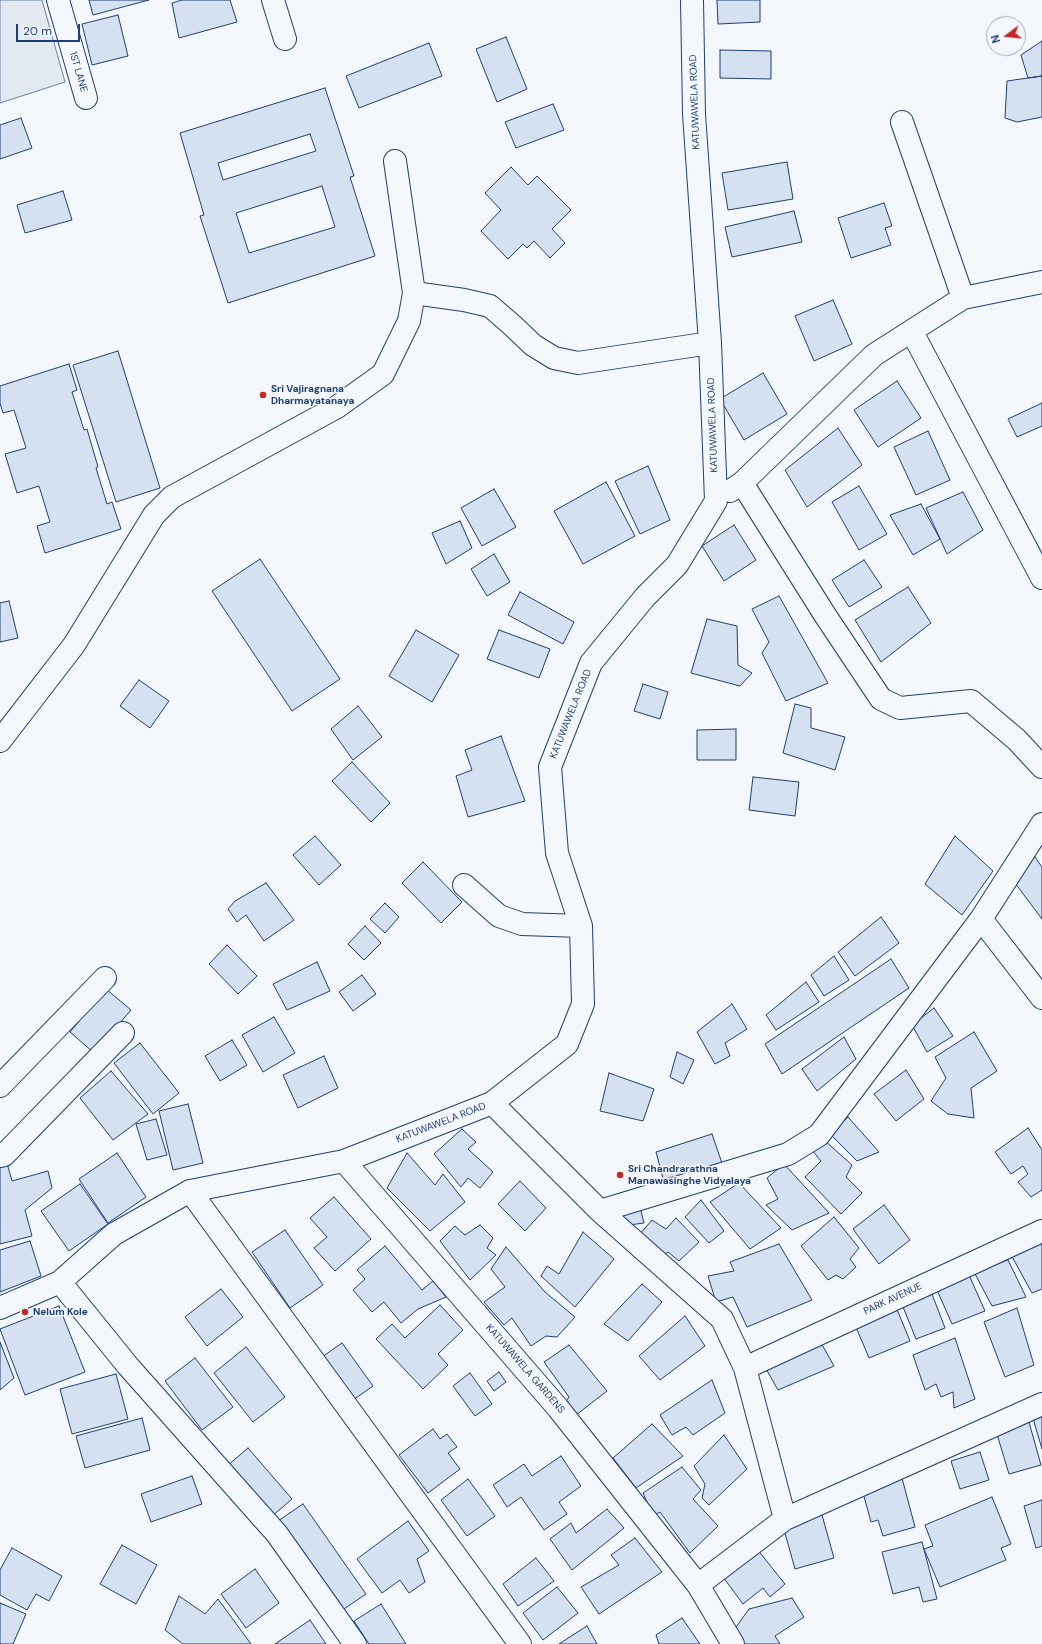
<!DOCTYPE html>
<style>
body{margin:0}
#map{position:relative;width:1042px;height:1644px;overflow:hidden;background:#f4f7fb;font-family:"DM Sans",sans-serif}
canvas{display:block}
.north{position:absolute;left:986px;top:16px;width:40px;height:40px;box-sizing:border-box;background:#f4f7fb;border:1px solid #9eadc5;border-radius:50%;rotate:254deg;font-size:11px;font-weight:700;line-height:16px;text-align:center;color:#1d3f73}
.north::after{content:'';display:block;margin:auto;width:14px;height:18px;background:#c62828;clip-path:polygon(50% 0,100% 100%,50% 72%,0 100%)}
.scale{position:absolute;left:16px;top:24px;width:64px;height:18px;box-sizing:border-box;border:2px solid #1d3f73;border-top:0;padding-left:5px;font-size:12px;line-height:14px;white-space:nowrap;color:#1d3f73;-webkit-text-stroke:3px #f4f7fb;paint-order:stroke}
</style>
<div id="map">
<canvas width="1042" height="1644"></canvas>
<div class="north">N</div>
<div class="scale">20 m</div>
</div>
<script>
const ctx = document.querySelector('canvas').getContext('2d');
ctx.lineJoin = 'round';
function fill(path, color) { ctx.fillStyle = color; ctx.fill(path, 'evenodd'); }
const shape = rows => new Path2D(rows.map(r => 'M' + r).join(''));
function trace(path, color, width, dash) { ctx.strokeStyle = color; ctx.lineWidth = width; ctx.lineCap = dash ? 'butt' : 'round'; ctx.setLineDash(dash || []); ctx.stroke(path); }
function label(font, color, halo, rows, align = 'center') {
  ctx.font = font + ' "DM Sans",sans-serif'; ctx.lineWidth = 3; ctx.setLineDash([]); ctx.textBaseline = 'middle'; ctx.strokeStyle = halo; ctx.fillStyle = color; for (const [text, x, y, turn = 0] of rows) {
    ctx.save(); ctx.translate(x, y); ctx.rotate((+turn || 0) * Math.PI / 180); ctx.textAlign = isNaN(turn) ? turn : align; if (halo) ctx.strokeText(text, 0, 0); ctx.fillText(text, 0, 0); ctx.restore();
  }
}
const green = shape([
 [0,0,42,0,65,82,0,103,0,0]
]);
const building = shape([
 [89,0,149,0,93,15,89,0],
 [182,0,230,0,237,22,179,38,172,3,182,0],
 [717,0,760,0,760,22,718,24,717,0],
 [118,15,128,56,92,65,82,24,118,15],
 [506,37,527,89,497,102,476,49,506,37],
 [1042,41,1042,76,1028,78,1021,55,1042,41],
 [429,43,442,76,359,108,346,76,429,43],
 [720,50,771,51,771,79,720,78,720,50],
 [1042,76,1042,117,1017,122,1005,118,1007,81,1042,76],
 [325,88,354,176,350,177,375,256,228,303,200,216,204,215,180,133,325,88],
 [310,134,316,151,223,180,218,163,310,134],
 [322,186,335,227,249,253,236,213,322,186],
 [553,104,564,130,516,148,505,122,553,104],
 [21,118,32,148,0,159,0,125,21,118],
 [787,162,793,199,728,210,722,173,787,162],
 [511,167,528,185,537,176,571,210,552,229,565,243,550,258,534,241,527,248,523,244,508,259,481,231,501,210,485,193,511,167],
 [63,191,72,220,25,233,17,205,63,191],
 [884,203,892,226,885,228,891,245,851,258,838,218,884,203],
 [794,211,802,242,732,257,725,227,794,211],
 [833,300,852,344,814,361,795,316,833,300],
 [118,351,160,488,116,502,73,365,118,351],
 [69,364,77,390,72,392,84,430,87,429,98,467,96,468,107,504,112,502,121,529,45,553,37,526,50,522,39,486,17,493,5,454,26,448,14,410,3,413,0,403,0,386,69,364],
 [763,373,787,414,744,440,720,399,763,373],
 [897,381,921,418,878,447,854,410,897,381],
 [1042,403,1042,426,1017,437,1008,419,1042,403],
 [838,428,862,465,807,507,785,470,838,428],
 [928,431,950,480,916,495,894,447,928,431],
 [648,466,670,520,640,534,615,481,648,466],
 [606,482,635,536,583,564,554,511,606,482],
 [859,486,887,534,859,550,832,502,859,486],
 [494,489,516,527,482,546,461,508,494,489],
 [963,492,983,530,947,554,926,508,963,492],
 [921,504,940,539,913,555,890,515,921,504],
 [460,521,472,548,446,564,432,533,460,521],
 [734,525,756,560,724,581,702,546,734,525],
 [494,554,510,582,487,596,471,569,494,554],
 [260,559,340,679,292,711,212,591,260,559],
 [864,560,882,587,849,607,832,580,864,560],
 [908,587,931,623,881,662,855,620,908,587],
 [520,592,574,622,563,644,508,615,520,592],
 [779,596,828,683,786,701,762,653,769,642,752,609,779,596],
 [9,601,18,638,0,642,0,603,9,601],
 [707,619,737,626,738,665,752,673,740,686,691,673,707,619],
 [416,630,459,655,432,702,389,676,416,630],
 [499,630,550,649,539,678,487,659,499,630],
 [139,680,169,701,150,728,120,706,139,680],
 [643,684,668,692,660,719,634,711,643,684],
 [795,704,811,708,811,728,845,737,835,770,783,753,795,704],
 [358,706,382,737,353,760,331,729,358,706],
 [736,729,736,760,697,760,697,730,736,729],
 [501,736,525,801,468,817,456,776,472,770,465,750,501,736],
 [352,762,390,803,371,822,332,781,352,762],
 [753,777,799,782,795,816,749,810,753,777],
 [315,836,341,865,319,885,293,855,315,836],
 [955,836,993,871,962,915,925,884,955,836],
 [1035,857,1042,867,1042,919,1012,879,1035,857],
 [423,862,462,902,441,923,402,883,423,862],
 [266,883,294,920,264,941,246,915,237,922,228,909,235,901,266,883],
 [385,903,399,917,385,933,370,919,385,903],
 [881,917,899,943,855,976,838,952,881,917],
 [365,926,381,943,364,960,348,944,365,926],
 [227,945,257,976,238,994,209,964,227,945],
 [834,956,849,980,824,996,811,975,834,956],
 [891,959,909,988,782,1074,765,1044,891,959],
 [317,962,330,991,287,1010,273,984,317,962],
 [362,975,376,994,353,1011,339,992,362,975],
 [806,982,819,1002,776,1030,766,1015,806,982],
 [106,989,131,1010,94,1053,70,1032,106,989],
 [732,1004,747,1029,725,1043,730,1056,715,1064,697,1032,732,1004],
 [934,1008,953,1036,927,1052,912,1025,934,1008],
 [274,1017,295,1053,263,1072,242,1035,274,1017],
 [974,1032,997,1071,971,1088,974,1118,948,1114,931,1101,946,1078,935,1057,974,1032],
 [844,1037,856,1059,817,1091,802,1069,844,1037],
 [232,1040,247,1065,220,1081,205,1056,232,1040],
 [140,1043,179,1093,153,1114,114,1063,140,1043],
 [677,1052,694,1060,683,1084,670,1077,677,1052],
 [324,1056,338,1088,298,1108,283,1075,324,1056],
 [906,1070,924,1099,896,1121,874,1094,906,1070],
 [111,1071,148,1114,113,1140,80,1098,111,1071],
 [609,1073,654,1089,643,1121,600,1111,609,1073],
 [188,1104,203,1163,173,1170,159,1111,188,1104],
 [848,1117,879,1152,857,1161,830,1134,848,1117],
 [156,1119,167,1155,147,1160,136,1124,156,1119],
 [1028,1128,1042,1150,1042,1190,1031,1197,1018,1182,1028,1174,1023,1166,1011,1174,995,1152,1028,1128],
 [462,1129,476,1142,468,1149,493,1172,480,1188,468,1178,461,1187,434,1154,462,1129],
 [712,1134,723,1166,664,1182,656,1152,712,1134],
 [824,1140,852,1165,846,1177,862,1193,841,1214,805,1177,821,1161,811,1149,824,1140],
 [117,1153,146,1197,108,1223,79,1179,117,1153],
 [407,1153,435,1185,443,1174,465,1202,430,1231,387,1188,407,1153],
 [7,1163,12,1181,48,1171,52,1188,25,1210,32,1236,0,1244,0,1165,7,1163],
 [784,1164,829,1213,792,1230,766,1205,778,1199,767,1178,784,1164],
 [520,1181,546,1208,525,1231,498,1204,520,1181],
 [739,1183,781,1228,750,1249,710,1202,739,1183],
 [80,1184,108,1224,69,1251,41,1211,80,1184],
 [334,1197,371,1239,335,1271,314,1248,327,1237,310,1218,334,1197],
 [701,1200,724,1231,709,1243,685,1217,701,1200],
 [884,1205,910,1240,879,1264,853,1229,884,1205],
 [640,1207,644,1223,629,1225,621,1214,640,1207],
 [834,1217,859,1248,850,1259,856,1267,843,1279,836,1275,828,1280,801,1246,834,1217],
 [676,1218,699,1242,679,1261,668,1252,662,1256,640,1234,652,1220,666,1229,676,1218],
 [480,1225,493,1238,487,1248,496,1255,470,1280,440,1241,455,1226,465,1235,480,1225],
 [285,1230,323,1285,290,1308,252,1252,285,1230],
 [583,1232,614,1259,575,1307,541,1276,547,1266,559,1274,583,1232],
 [1039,1240,1042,1246,1042,1289,1032,1293,1010,1253,1039,1240],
 [30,1241,41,1276,0,1292,0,1250,30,1241],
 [779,1244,812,1300,747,1327,733,1297,716,1302,708,1276,734,1271,730,1262,779,1244],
 [385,1246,422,1290,433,1281,446,1297,418,1309,401,1323,384,1302,372,1312,353,1290,365,1279,357,1270,385,1246],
 [506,1247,545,1292,575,1317,557,1337,546,1336,531,1346,512,1318,504,1325,484,1302,505,1287,491,1269,506,1247],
 [1008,1260,1026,1297,992,1306,974,1272,1008,1260],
 [969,1275,985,1311,952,1324,937,1290,969,1275],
 [642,1284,662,1302,628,1341,604,1324,642,1284],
 [221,1289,243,1317,207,1346,185,1317,221,1289],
 [932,1294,945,1328,916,1339,903,1307,932,1294],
 [440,1305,463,1330,438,1354,448,1365,423,1389,376,1339,392,1324,405,1338,440,1305],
 [59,1306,85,1372,25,1395,0,1329,59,1306],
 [896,1307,910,1341,869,1358,856,1327,896,1307],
 [1017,1308,1034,1365,1005,1377,984,1322,1017,1308],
 [685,1316,705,1346,660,1380,639,1356,685,1316],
 [955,1338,975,1399,954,1408,953,1392,941,1397,936,1384,925,1390,913,1355,955,1338],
 [820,1341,834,1366,778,1390,765,1367,820,1341],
 [0,1342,14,1378,0,1390,0,1342],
 [342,1343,373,1386,353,1400,322,1357,342,1343],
 [569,1345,607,1391,576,1415,564,1405,569,1397,544,1362,569,1345],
 [246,1347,285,1397,253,1422,214,1373,246,1347],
 [195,1358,233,1407,202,1430,165,1381,195,1358],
 [499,1372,506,1382,494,1391,487,1381,499,1372],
 [470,1373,492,1404,475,1416,453,1386,470,1373],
 [116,1374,128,1419,72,1434,60,1389,116,1374],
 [712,1380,725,1413,693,1435,686,1427,672,1435,660,1415,712,1380],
 [1042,1412,1042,1449,1032,1415,1042,1412],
 [142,1418,150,1450,85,1468,76,1436,142,1418],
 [1029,1422,1041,1465,1009,1474,996,1431,1029,1422],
 [652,1424,683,1456,636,1488,613,1458,652,1424],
 [433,1429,440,1439,447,1434,457,1447,448,1453,460,1469,428,1493,399,1455,433,1429],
 [724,1435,747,1469,709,1505,702,1498,705,1484,694,1466,724,1435],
 [248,1448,292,1499,271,1517,227,1466,248,1448],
 [980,1452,989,1480,960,1489,951,1461,980,1452],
 [561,1456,581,1486,559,1502,567,1514,544,1530,521,1497,507,1507,493,1485,524,1464,532,1476,561,1456],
 [682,1467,701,1490,693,1499,718,1526,690,1553,660,1512,653,1516,643,1493,682,1467],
 [192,1476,202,1504,151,1522,141,1494,192,1476],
 [902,1478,915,1527,883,1536,878,1520,871,1522,862,1489,902,1478],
 [468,1479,495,1516,467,1536,441,1500,468,1479],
 [992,1497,1011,1544,1001,1548,1006,1560,940,1587,924,1549,933,1546,925,1525,992,1497],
 [1042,1500,1042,1546,1036,1548,1024,1506,1042,1500],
 [303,1504,366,1594,341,1611,278,1521,303,1504],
 [607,1509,624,1528,572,1570,550,1539,571,1523,576,1533,607,1509],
 [822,1515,834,1558,795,1569,783,1526,822,1515],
 [408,1521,429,1551,417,1559,425,1582,409,1593,400,1580,382,1593,357,1559,408,1521],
 [635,1538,662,1572,599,1614,581,1587,619,1565,611,1555,635,1538],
 [922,1542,937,1599,923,1602,919,1587,893,1594,882,1552,922,1542],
 [122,1545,157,1565,136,1604,100,1584,122,1545],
 [12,1548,62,1576,49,1601,36,1594,27,1610,0,1595,0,1570,12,1548],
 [757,1549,785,1584,770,1597,763,1588,743,1604,723,1577,757,1549],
 [536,1558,554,1581,518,1606,503,1584,536,1558],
 [255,1569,279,1603,246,1628,221,1594,255,1569],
 [557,1587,578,1613,543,1640,523,1613,557,1587],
 [179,1596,205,1614,218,1599,251,1644,183,1644,165,1630,179,1596],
 [792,1598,804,1617,775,1636,780,1644,743,1644,734,1630,749,1609,792,1598],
 [0,1603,26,1614,13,1644,0,1644,0,1603],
 [381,1604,406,1644,369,1644,354,1621,381,1604],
 [682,1618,700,1644,659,1644,656,1635,682,1618],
 [310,1620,326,1644,275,1644,310,1620],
 [587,1626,597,1644,559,1644,587,1626]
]);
const minor = shape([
 [58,0,86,98],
 [273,0,285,39],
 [902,122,963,298],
 [414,293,464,300,490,306,512,325,533,345,554,358,578,363,710,343],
 [912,332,1042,578],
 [742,483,825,615,881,699,900,708,971,701,1017,740,1042,767],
 [730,491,742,483,874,355,963,298,1042,282],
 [0,741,74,645,154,515,172,497,337,407,383,374,409,321,414,293,395,161],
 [464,885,499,916,522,924,581,926],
 [981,919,1042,998],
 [0,1086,105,978],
 [492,1103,600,1211,722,1319,745,1368,785,1519,698,1585,733,1644],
 [0,1156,4,1155,123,1033],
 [344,1161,558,1408,698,1585],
 [190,1191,520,1644],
 [600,1211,788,1154,819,1135,981,919,1042,824],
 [60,1282,128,1366,277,1534,355,1644],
 [0,1308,60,1282,114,1234,190,1191,344,1161,492,1103,567,1044,583,1004,581,926,557,853,550,767,591,663,645,597,677,565,716,501,710,343,694,114,692,0],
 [745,1368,1042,1231],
 [785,1519,1042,1404]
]);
const markers = [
 [263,395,4,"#c62828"],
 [620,1175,4,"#c62828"],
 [25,1312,4,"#c62828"]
];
const streetNames = [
 ["1ST LANE",78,72,74],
 ["KATUWAWELA ROAD",695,102,-92],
 ["KATUWAWELA ROAD",713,425,-92],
 ["KATUWAWELA ROAD",571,714,-68],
 ["KATUWAWELA ROAD",441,1123,-21],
 ["PARK AVENUE",893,1299,-25],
 ["KATUWAWELA GARDENS",525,1369,49]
];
const poiNames = [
 ["Sri Vajiragnana",271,389],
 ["Dharmayatanaya",271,401],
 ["Sri Chandrarathna",628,1169],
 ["Manawasinghe Vidyalaya",628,1181],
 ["Nelum Kole",33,1312]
];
fill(green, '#e3e9f0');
trace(green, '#687fa3', 1);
fill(building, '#d5e0f0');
trace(building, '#1d3f73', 1);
trace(minor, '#1d3f73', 24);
trace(minor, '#f4f7fb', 22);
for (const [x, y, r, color] of markers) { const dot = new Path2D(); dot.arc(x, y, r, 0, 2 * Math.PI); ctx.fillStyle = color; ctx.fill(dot); trace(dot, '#f4f7fb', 1.5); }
label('10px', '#1d3f73', '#f4f7fb', streetNames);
label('bold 10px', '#1d3f73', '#f4f7fb', poiNames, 'left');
</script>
